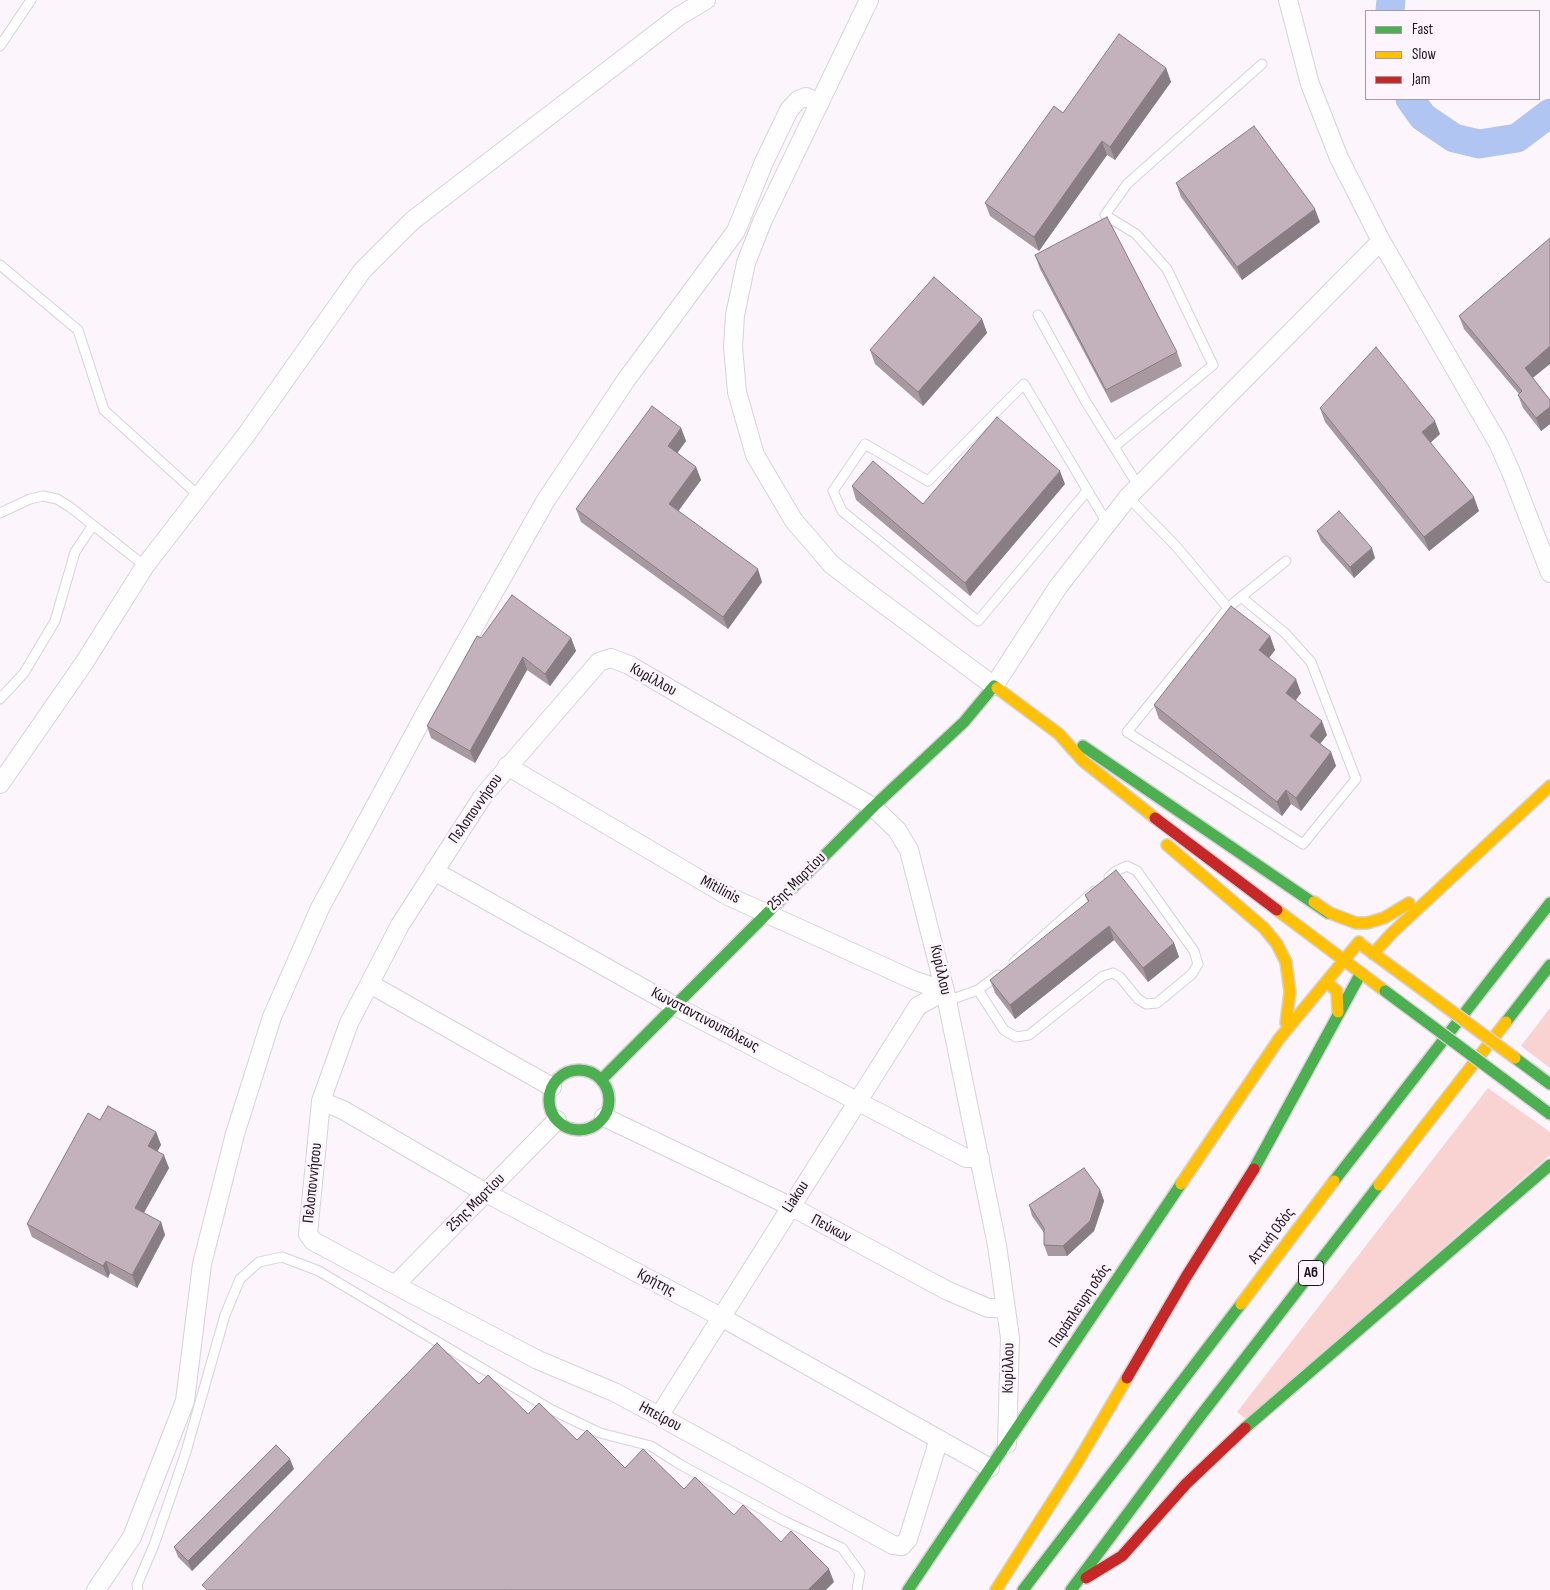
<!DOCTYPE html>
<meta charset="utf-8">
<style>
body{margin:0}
#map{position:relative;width:1550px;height:1590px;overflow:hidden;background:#fcf6fc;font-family:"Sofia Sans Condensed",sans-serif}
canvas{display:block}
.legend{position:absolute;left:1365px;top:10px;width:175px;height:90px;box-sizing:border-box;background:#fef4fe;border:1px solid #a49ba4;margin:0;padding:6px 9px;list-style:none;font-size:15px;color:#1c161c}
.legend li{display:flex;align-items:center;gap:10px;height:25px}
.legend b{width:25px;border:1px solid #a49ba4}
</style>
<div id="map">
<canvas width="1550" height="1590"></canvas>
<ul class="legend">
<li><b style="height:6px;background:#4caf50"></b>Fast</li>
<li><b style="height:6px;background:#ffc107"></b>Slow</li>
<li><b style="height:6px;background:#c62828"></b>Jam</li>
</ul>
</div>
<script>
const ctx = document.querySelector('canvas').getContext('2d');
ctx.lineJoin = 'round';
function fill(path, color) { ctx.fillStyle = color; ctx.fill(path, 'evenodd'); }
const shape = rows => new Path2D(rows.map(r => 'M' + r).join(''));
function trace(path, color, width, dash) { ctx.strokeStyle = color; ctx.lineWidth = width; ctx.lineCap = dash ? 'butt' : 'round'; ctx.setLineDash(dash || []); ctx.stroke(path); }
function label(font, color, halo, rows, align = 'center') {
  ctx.font = font + ' "Sofia Sans Condensed",sans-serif'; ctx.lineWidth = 5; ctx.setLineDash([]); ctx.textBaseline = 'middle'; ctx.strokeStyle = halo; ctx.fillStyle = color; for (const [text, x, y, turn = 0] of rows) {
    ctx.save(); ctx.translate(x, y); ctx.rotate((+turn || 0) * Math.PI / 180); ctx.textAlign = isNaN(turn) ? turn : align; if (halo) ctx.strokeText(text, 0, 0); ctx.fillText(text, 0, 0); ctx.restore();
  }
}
const green = shape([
 [1550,1008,1550,1068,1521,1046],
 [1488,1088,1550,1132,1550,1155,1246,1419,1237,1412]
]);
const river = shape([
 [1390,11,1391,0],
 [1410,99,1423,117,1454,138,1479,144,1517,138,1550,113]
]);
const lane = shape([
 [0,46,31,0],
 [0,265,78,330,104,410,198,495],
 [1038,315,1086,402,1139,487],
 [1114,447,1213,365,1167,269,1136,234,1105,215,1127,184,1262,64],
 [1087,491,978,621,842,511,833,491,865,444,928,481,1024,384,1107,523],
 [1128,497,1175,545,1228,608],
 [0,513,30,499,43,496,57,499,70,507,145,566],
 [1241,597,1285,633,1311,662,1356,779,1303,844,1127,732,1228,608,1241,597,1286,561],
 [0,699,24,673,55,621,75,552,93,525],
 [1014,962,1094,891],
 [978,990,1004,1030,1016,1037,1029,1035,1103,976,1113,973,1120,977,1138,999,1146,1004,1157,1003,1192,974,1198,964,1194,951,1137,871,1127,866,1116,871,1109,877],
 [947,1001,978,990,998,975],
 [138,1590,137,1585,154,1545,185,1455,225,1315,240,1279,259,1262,282,1257,319,1271,552,1410,600,1433,651,1446,681,1465,782,1520,842,1548,860,1573,857,1590]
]);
const street = shape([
 [869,0,762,222,746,263,735,315,733,347,737,392,755,455,794,521,814,544,831,564,866,591,994,686,1058,587,1128,497,1381,241],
 [1288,0,1310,84,1339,158,1381,241,1498,443,1511,472,1550,573],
 [507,766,728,896,913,980,945,991],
 [0,784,84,663,145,566,246,435,362,271,412,221,679,16,706,0],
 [434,871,675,1006,966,1158,980,1158],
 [370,984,552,1087],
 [321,1101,343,1110,486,1193,721,1317,990,1468],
 [604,1117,790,1206,948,1291,988,1308,1005,1308],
 [395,1285,557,1120],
 [659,1416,918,1006,945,991],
 [939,1439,908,1539,902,1546,893,1545,659,1416,614,1392,538,1360,395,1285,313,1241,308,1234,321,1101,349,1023,400,925,483,796,599,662,611,658,629,665,873,807,897,830,909,850,945,991,997,1245,1010,1338,1007,1444],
 [96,1590,132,1537,185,1401,202,1264,235,1134,272,1017,320,908,426,712,546,500,626,380,736,231,764,162,789,110,798,100,806,97,820,103]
]);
const fast = shape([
 [1083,746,1328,913],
 [1506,1022,1550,965],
 [1515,1058,1550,1084],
 '549 1100a30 30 0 1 1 60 0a30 30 0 1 1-60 0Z',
 [1502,1078,1550,1114],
 [602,1079,873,807,964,722,994,686,997,688],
 [1254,1169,1361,973],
 [1334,1181,1550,903],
 [1245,1428,1550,1165],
 [908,1590,1181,1184],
 [1023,1590,1241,1304],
 [1071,1590,1195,1423,1379,1185]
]);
const slow = shape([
 [997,688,1059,734,1083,761,1155,818],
 [1167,845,1264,928,1277,944,1286,962,1290,992,1286,1023],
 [1314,902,1330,913,1356,923,1367,923,1384,918,1409,903],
 [1277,910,1385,991],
 [1359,943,1400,973],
 [1373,954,1392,933,1550,786],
 [1326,982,1337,991,1338,1012],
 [1181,1184,1279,1039,1359,942],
 [1379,1185,1506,1022],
 [1241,1304,1334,1181],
 [996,1590,1077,1463,1127,1378]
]);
const jam = shape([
 [1155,818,1277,910],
 [1127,1378,1186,1277,1254,1169],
 [1086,1578,1122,1556,1186,1484,1245,1428]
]);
const fastBridge = shape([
 [1385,991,1502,1078]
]);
const slowBridge = shape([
 [1400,973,1515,1058]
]);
const wall = shape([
 [1166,68,1171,82,1115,160,1107,155,1039,251,990,216,985,203,1063,113],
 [1176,183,1320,222,1242,280,1181,197],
 [1035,255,1177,352,1182,366,1111,403,1040,269],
 [1459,316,1533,378,1550,400,1550,424,1541,431,1523,408,1518,395,1519,394,1464,329],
 [982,319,987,333,923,406,875,364,870,350],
 [1320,408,1440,434,1430,443,1479,511,1429,551,1325,422],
 [681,428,686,441,677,453,696,467,701,480,678,511,762,582,728,629,581,522,576,509],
 [1065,484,970,596,856,500,852,486,923,504],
 [1317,531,1375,558,1354,578,1321,541],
 [1270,636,1275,650,1269,658,1301,693,1296,700,1327,735,1320,744,1331,752,1336,766,1301,811,1291,804,1282,816,1159,719,1154,705],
 [481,638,571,638,576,651,550,686,527,670,475,763,431,738,427,726],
 [1085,895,1174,943,1179,957,1148,982,1114,940,1015,1019,995,993,990,980,1088,902],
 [156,1132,161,1145,157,1151,169,1168,144,1213,161,1222,165,1235,137,1288,110,1273,108,1278,32,1237,27,1224],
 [1100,1190,1104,1201,1094,1231,1067,1256,1048,1256,1044,1245,1044,1233,1032,1216,1029,1205],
 [294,1469,192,1571,178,1557,174,1547]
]);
const shadedWall = shape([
 [1166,68,1171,82,1115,160,1110,147],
 [1102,141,1107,155,1039,251,1034,237],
 [1315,209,1320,222,1242,280,1237,267],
 [982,319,987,333,923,406,918,392],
 [1550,346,1550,364,1529,381,1525,368],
 [1550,407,1550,424,1541,431,1536,418],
 [1435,421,1440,434,1427,446,1422,432],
 [681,428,686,441,673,459,668,446],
 [696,467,701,480,674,517,669,504],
 [1060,471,1065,484,970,596,965,583],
 [1474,497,1479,511,1429,551,1424,537],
 [1372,548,1375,558,1354,578,1350,567],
 [758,569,762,582,728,629,723,617],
 [1270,636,1275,650,1264,664,1259,650],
 [571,638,576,651,550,686,545,674],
 [523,657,527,670,475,763,470,751],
 [1296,679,1301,693,1291,706,1286,693],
 [1322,721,1327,735,1315,750,1310,736],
 [1331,752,1336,766,1301,811,1296,798],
 [1286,790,1291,804,1282,816,1277,802],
 [1109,926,1114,940,1015,1019,1010,1005],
 [1174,943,1179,957,1148,982,1143,968],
 [156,1132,161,1145,153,1159,148,1146],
 [164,1155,169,1168,139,1221,135,1208],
 [1100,1190,1104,1201,1094,1231,1067,1256,1063,1246],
 [161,1222,165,1235,137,1288,132,1275],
 [106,1261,110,1273,108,1278,103,1266],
 [290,1459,294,1469,192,1571,188,1561],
 [829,1569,834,1582,826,1590,808,1590]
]);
const building = shape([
 [1119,34,1166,68,1110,147,1102,141,1034,237,985,203,1054,106,1063,113,1119,34],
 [1254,126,1315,209,1237,267,1176,183,1254,126],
 [1107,217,1177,352,1106,390,1035,255,1107,217],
 [1550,238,1550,346,1525,368,1550,400,1550,407,1536,418,1518,395,1522,391,1459,316,1550,238],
 [934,277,982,319,918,392,870,350,934,277],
 [1376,347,1435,421,1422,432,1474,497,1424,537,1320,408,1376,347],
 [652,406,681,428,668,446,696,467,669,504,758,569,723,617,576,509,652,406],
 [997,417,1060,471,965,583,852,486,873,461,923,504,997,417],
 [1339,511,1372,548,1350,567,1317,531,1339,511],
 [512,595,571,638,545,674,523,657,470,751,427,726,477,636,481,638,512,595],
 [1231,606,1270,636,1259,650,1296,679,1286,693,1322,721,1310,736,1331,752,1296,798,1286,790,1277,802,1154,705,1231,606],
 [1116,870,1174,943,1143,968,1109,926,1010,1005,990,980,1089,901,1085,895,1116,870],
 [108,1106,156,1132,148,1146,164,1155,135,1208,161,1222,132,1275,106,1261,103,1266,27,1224,88,1113,100,1120,108,1106],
 [1084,1168,1100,1190,1090,1221,1063,1246,1044,1245,1044,1228,1029,1205,1084,1168],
 [437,1343,479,1384,488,1375,528,1414,539,1403,577,1440,587,1430,625,1468,643,1449,684,1489,695,1477,734,1515,743,1505,781,1542,791,1531,829,1569,808,1590,207,1590,202,1585,437,1343],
 [276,1445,290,1459,188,1561,174,1547,276,1445]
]);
const shields = [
 [1311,1273,25]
];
const shieldNames = [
 ["Α6",1311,1273]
];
const streetNames = [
 ["Κυρίλλου",653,680,29],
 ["Πελοποννήσου",476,809,-55],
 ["25ης Μαρτίου",797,882,-45],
 ["Mitilinis",720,890,28],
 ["Κυρίλλου",940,970,77],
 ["Κωνσταντινουπόλεως",705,1020,28],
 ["Πελοποννήσου",313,1183,-84],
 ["Liakou",796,1197,-57],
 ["25ης Μαρτίου",476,1203,-45],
 ["Πεύκων",831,1229,28],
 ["Αττική Οδός",1272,1236,-53],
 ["Κρήτης",656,1283,28],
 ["Παράπλευρη οδός",1080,1306,-56],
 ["Κυρίλλου",1009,1368,-89],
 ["Ηπείρου",660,1417,28]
];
fill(green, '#f9d2d2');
trace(river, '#b1c5f2', 29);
trace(lane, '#d7d2d7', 11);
trace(street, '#d7d2d7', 20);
trace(fast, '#d7d2d7', 14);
trace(slow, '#d7d2d7', 14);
trace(jam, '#d7d2d7', 14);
trace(lane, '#fffeff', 9);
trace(street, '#fffeff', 18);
trace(fast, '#4caf50', 11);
trace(slow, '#ffc107', 11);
trace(jam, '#c62828', 11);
trace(fastBridge, '#d7d2d7', 14, []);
trace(slowBridge, '#d7d2d7', 14, []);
trace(fastBridge, '#4caf50', 11);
trace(slowBridge, '#ffc107', 11);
fill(wall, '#a899a1');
fill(shadedWall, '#887d83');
fill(building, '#c3b2bb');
trace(building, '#887d83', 1);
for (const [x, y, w] of shields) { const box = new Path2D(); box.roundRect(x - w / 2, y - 12.5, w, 25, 4); ctx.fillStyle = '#fef4fe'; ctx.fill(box); trace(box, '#1c161c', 1); }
label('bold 15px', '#1c161c', null, shieldNames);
label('16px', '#1c161c', '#fef4fe', streetNames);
</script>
